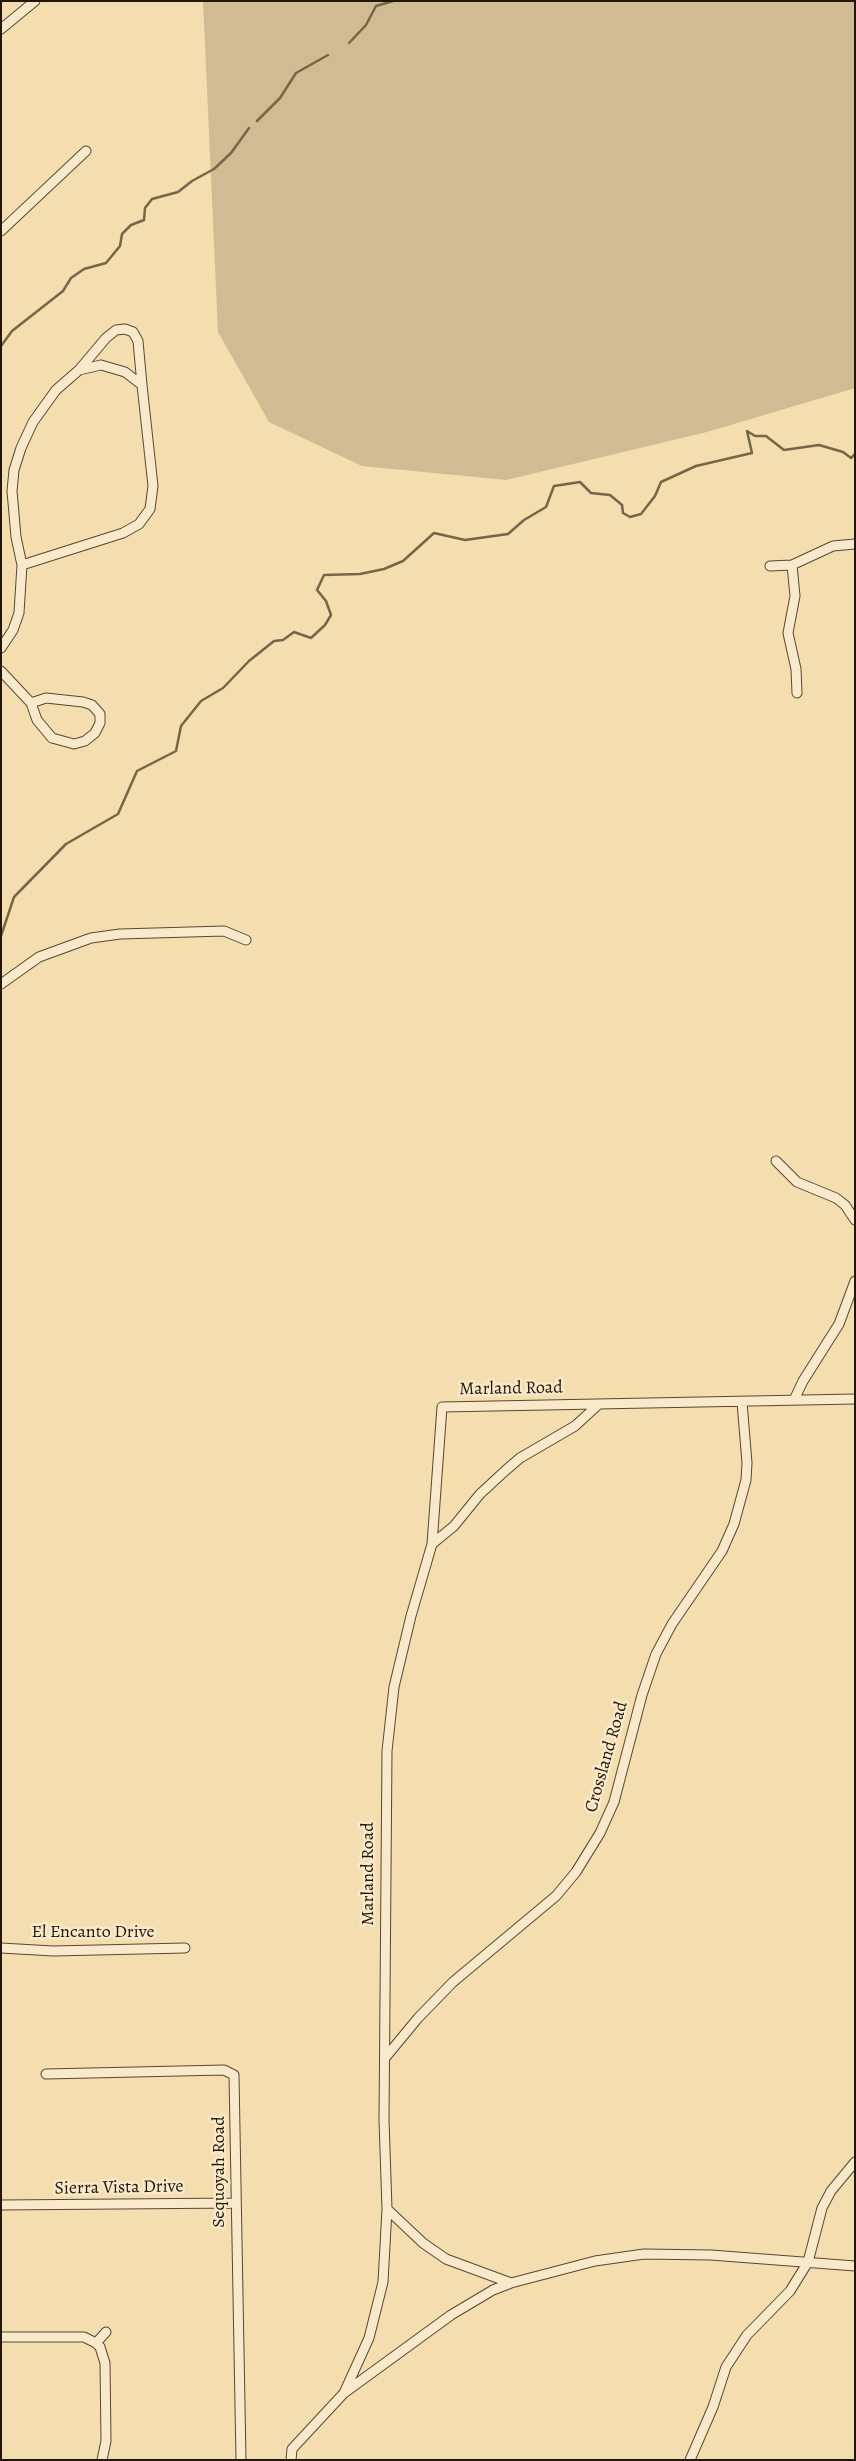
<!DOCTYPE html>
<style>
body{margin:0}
#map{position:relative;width:856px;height:2461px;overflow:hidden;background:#f4ddae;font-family:Alegreya,serif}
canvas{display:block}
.frame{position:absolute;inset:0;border:2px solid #221709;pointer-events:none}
</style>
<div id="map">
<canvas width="856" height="2461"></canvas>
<div class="frame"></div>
</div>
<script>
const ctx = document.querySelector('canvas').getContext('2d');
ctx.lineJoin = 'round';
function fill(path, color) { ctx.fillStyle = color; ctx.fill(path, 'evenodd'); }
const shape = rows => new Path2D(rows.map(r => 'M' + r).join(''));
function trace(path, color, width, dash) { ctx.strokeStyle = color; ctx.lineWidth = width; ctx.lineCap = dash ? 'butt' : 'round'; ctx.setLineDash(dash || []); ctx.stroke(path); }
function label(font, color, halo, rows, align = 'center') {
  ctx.font = font + ' Alegreya,serif'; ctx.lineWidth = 5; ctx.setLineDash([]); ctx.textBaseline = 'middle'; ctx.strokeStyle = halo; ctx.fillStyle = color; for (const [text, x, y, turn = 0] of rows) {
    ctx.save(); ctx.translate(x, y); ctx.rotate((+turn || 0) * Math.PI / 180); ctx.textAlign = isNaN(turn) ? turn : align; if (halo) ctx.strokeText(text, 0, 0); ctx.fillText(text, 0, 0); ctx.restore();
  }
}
const green = shape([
 [203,1,855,1,855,388,707,432,506,480,362,466,269,422,218,332]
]);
const stream = shape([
 [349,43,366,25,376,6,393,1],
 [257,121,280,98,296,73,328,55],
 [1,346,12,331,63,291,71,278,84,269,106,263,120,246,122,234,131,225,144,220,145,208,152,199,178,192,192,181,214,169,231,153,249,128],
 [1,936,14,897,66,844,118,814,137,771,176,751,181,726,201,701,223,688,249,661,274,641,283,640,294,632,311,638,325,625,331,615,326,601,317,590,324,575,360,574,384,569,403,561,434,533,465,540,508,534,524,520,546,507,554,486,580,482,591,493,610,495,622,505,623,513,630,517,641,514,655,496,661,482,696,466,752,453,747,431,755,436,766,436,784,450,819,445,843,452,851,458,855,454]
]);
const minor = shape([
 [1,29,35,1],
 [1,231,86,151],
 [101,365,125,372,142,385,153,486,150,509,139,524,123,533,22,565,16,537,12,491,14,470,21,448,33,422,56,390,79,370,101,365],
 [79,370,106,338,116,330,125,329,133,332,138,341,142,385],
 [792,565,795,596,788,633,796,669,797,693],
 [770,566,792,565,833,546,855,544],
 [1,648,13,630,19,613,22,565],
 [1,671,31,703],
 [46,698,83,702,92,705,100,714,100,723,95,733,85,741,74,744,52,738,37,720,31,703,46,698],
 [1,984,39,957,91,938,120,934,224,931,246,940],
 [776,1161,797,1182,836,1198,845,1205,855,1220],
 [794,1400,803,1381,839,1324,855,1281],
 [432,1544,454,1526,480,1494,506,1470,520,1458,575,1426,599,1404],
 [1,1948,53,1951,185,1948],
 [385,2058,418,2018,453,1982,556,1896,576,1872,600,1833,614,1802,642,1695,656,1654,672,1624,722,1551,734,1524,746,1480,747,1463,742,1402],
 [46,2074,224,2070,234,2075,241,2460],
 [1,2205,236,2203],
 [387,2209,423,2243,446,2259,511,2283],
 [1,2337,84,2337,96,2343,100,2347,105,2363,106,2441,102,2460],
 [96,2343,106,2332],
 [344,2393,369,2338,383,2282,387,2209,384,2120,387,1751,394,1687,411,1616,432,1544,442,1407,855,1399],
 [291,2460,292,2449,344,2393,451,2315,493,2290,511,2283,595,2261,644,2254,711,2255,855,2266],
 [690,2460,713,2407,726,2367,747,2335,790,2291,808,2262,822,2208,831,2191,855,2162]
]);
const streetNames = [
 ["Marland Road",511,1389,-1],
 ["Crossland Road",607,1757,-74],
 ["Marland Road",369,1874,-90],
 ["El Encanto Drive",93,1933],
 ["Sequoyah Road",220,2172,-90],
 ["Sierra Vista Drive",119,2188,-1]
];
fill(green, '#d0bb92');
trace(stream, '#75664a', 2.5);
trace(minor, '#564832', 11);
trace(minor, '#f8e9ca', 9);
label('18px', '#221709', '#f8e9ca', streetNames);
</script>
